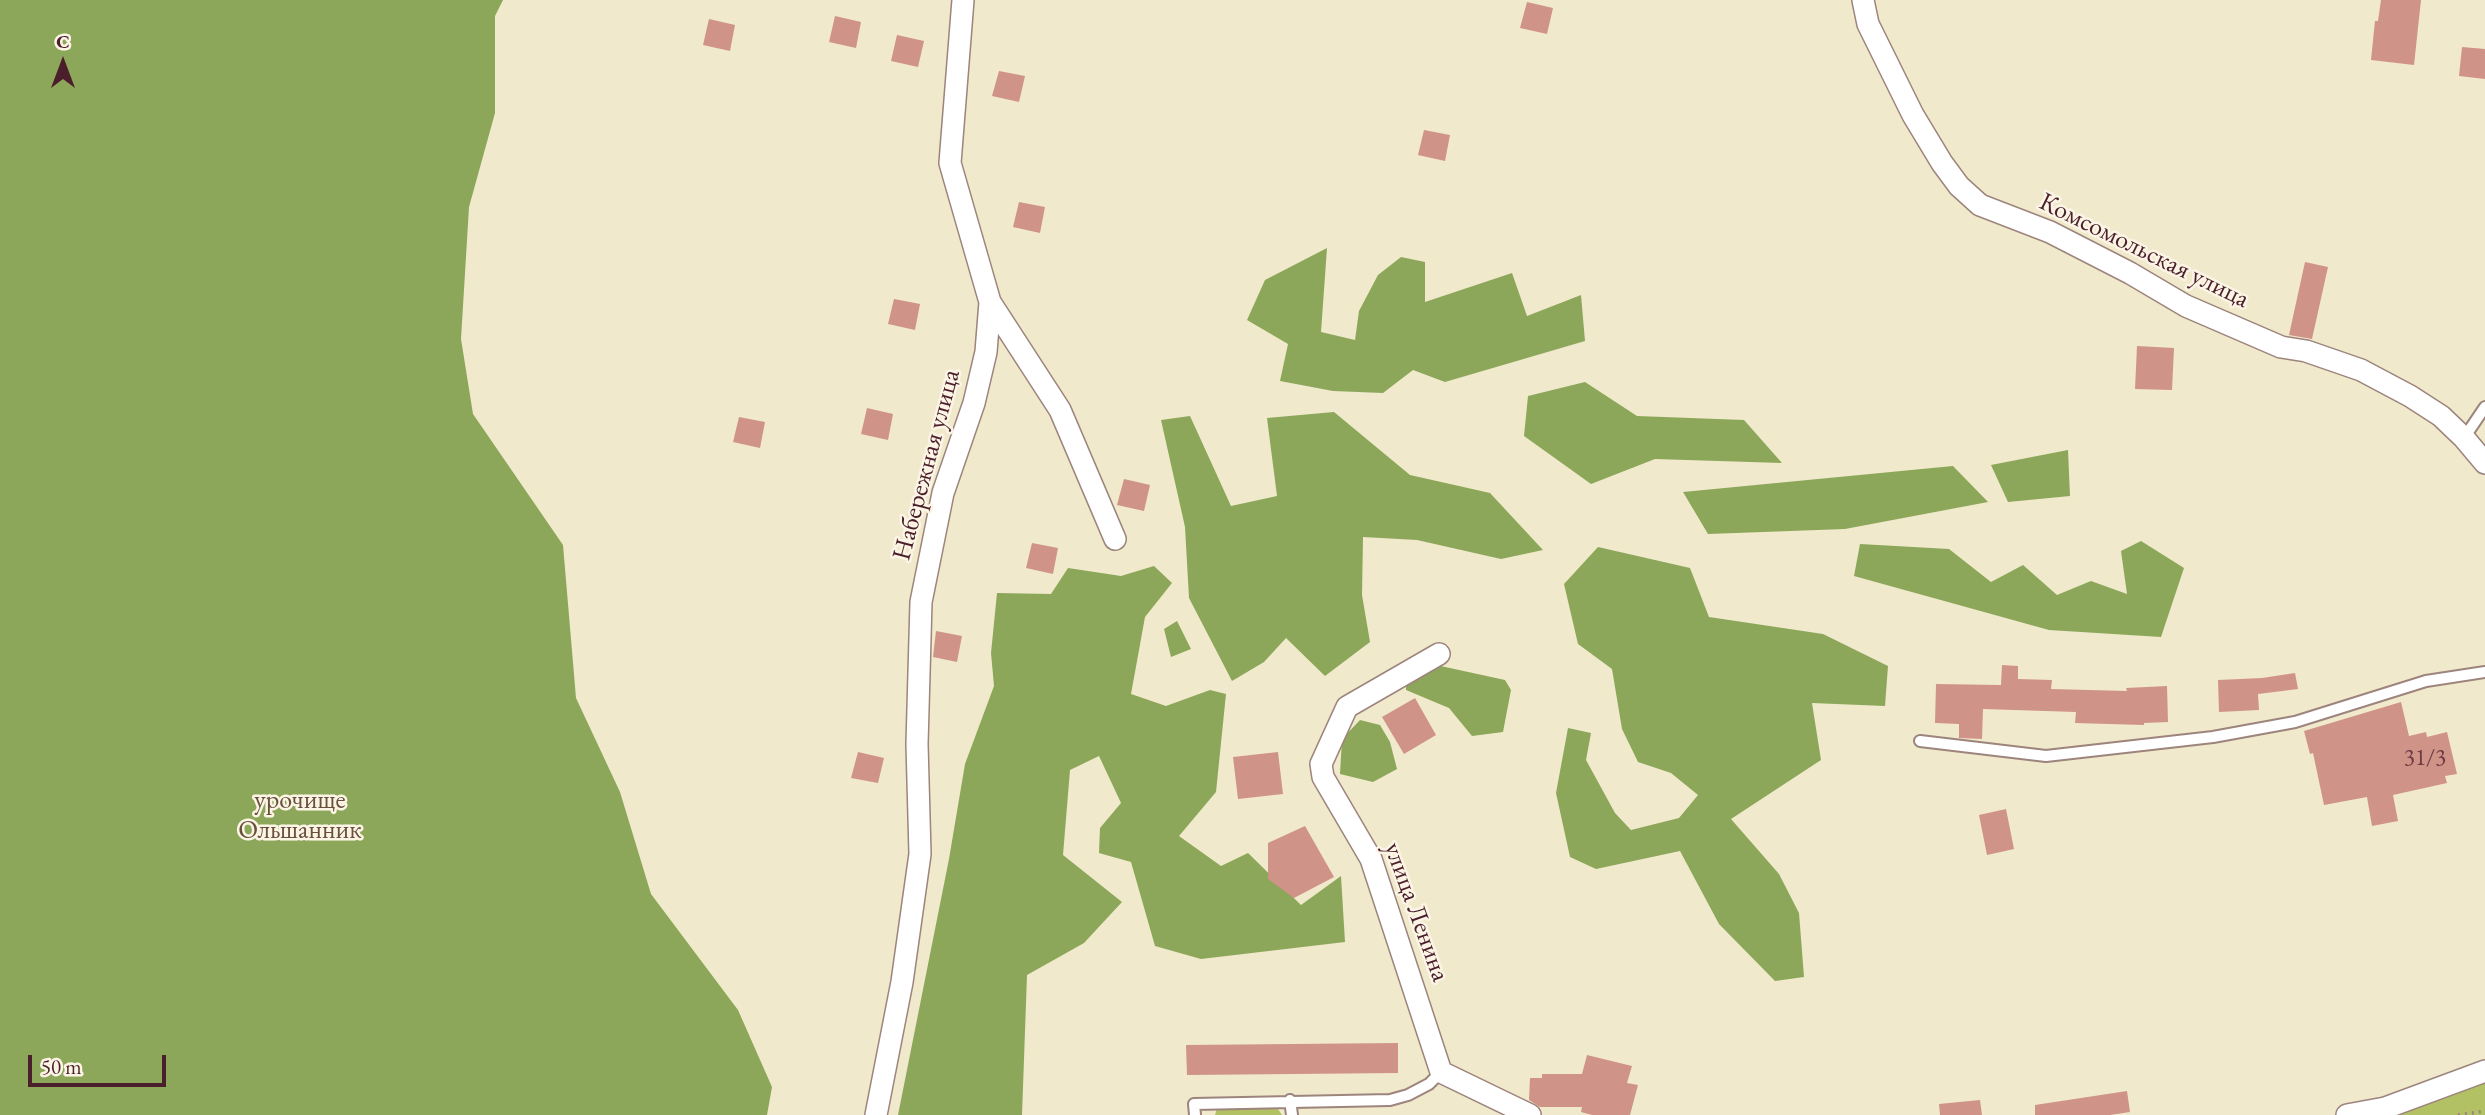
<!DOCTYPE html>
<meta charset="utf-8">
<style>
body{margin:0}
#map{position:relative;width:2485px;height:1115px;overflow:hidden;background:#f0e9cc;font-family:"EB Garamond",serif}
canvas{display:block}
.north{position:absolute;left:28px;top:28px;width:70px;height:70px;-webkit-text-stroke:5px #fcf5e5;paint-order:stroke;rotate:0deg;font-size:19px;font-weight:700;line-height:28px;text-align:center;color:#4a1f2b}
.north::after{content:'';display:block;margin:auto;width:24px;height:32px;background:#4a1f2b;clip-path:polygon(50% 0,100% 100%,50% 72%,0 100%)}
.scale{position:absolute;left:28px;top:1055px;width:138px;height:32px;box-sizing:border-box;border:4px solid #4a1f2b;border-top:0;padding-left:9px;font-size:21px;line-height:24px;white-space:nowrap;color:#4a1f2b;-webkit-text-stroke:5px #fcf5e5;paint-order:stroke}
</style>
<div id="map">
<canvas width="2485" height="1115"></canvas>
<div class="north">С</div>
<div class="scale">50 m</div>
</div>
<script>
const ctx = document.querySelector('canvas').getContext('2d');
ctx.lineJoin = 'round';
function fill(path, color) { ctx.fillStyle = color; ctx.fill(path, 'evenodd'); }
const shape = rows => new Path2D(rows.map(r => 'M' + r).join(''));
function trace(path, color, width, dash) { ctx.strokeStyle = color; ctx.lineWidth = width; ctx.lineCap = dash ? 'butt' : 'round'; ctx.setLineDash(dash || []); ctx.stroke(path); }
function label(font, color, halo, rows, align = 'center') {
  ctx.font = font + ' "EB Garamond",serif'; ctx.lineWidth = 5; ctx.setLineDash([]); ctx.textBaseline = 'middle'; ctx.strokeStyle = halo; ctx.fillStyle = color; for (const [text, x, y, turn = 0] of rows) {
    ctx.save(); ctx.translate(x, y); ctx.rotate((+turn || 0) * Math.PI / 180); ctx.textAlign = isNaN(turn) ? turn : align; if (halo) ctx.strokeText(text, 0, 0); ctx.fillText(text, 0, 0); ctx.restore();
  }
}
const green = shape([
 [2485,1078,2485,1115,2370,1115],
 [1276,1106,1282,1115,1215,1115,1217,1108]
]);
const forest = shape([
 [0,0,503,0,495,16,495,113,469,207,461,339,473,414,563,545,576,698,620,792,651,894,738,1010,772,1087,767,1115,0,1115],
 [1327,248,1321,332,1355,340,1359,311,1378,275,1401,257,1425,262,1425,302,1512,273,1527,316,1581,295,1585,341,1445,382,1413,370,1383,393,1333,391,1280,381,1288,344,1247,320,1265,280],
 [1585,382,1637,416,1744,420,1782,463,1655,459,1591,484,1524,436,1528,396],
 [1334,412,1410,475,1490,493,1543,550,1501,559,1417,540,1363,537,1362,595,1370,642,1325,676,1286,638,1264,662,1232,681,1189,598,1185,527,1161,420,1190,416,1231,506,1277,496,1267,418],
 [2068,450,2070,496,2008,502,1991,465],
 [1953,466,1988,502,1845,529,1708,534,1683,492],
 [2141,541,2184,568,2161,637,2049,630,1854,576,1860,544,1949,549,1991,582,2023,565,2057,595,2091,581,2127,594,2121,551],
 [1598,547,1690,568,1709,617,1823,634,1888,666,1885,706,1812,703,1821,760,1731,819,1779,874,1799,913,1804,977,1775,981,1719,924,1680,851,1596,869,1570,857,1556,793,1568,728,1591,733,1586,760,1615,813,1631,830,1679,818,1698,795,1671,773,1638,762,1622,729,1612,669,1578,644,1564,584],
 [1154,566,1172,583,1145,617,1131,694,1166,706,1210,690,1226,694,1216,792,1179,836,1221,866,1248,853,1301,905,1341,876,1345,942,1201,959,1155,946,1131,862,1099,853,1100,828,1121,803,1099,756,1070,770,1063,855,1122,902,1084,943,1027,975,1022,1115,898,1115,949,859,965,764,994,686,991,653,997,593,1051,594,1068,568,1121,576],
 [1177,621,1191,649,1171,657,1164,629],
 [1436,665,1505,680,1511,690,1503,732,1472,736,1449,708,1406,690,1406,677],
 [1360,720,1380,725,1390,742,1397,769,1373,782,1340,774,1342,739]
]);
const building = shape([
 [2381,0,2421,0,2414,65,2371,60,2375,21,2378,21],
 [1527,2,1553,8,1547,34,1520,28],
 [835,16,861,22,856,48,829,42],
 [709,19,735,25,730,51,703,45],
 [897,35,924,41,918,67,891,61],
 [2462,47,2485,49,2485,79,2459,76],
 [999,71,1025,76,1019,102,992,96],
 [1424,130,1450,135,1445,161,1418,155],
 [1019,202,1045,207,1040,233,1013,227],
 [2305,262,2328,267,2312,339,2289,335],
 [894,299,920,304,915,330,888,324],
 [2137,346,2174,348,2172,390,2135,389],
 [867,408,893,414,888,440,861,434],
 [739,417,765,422,760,448,733,442],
 [1124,479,1150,485,1144,511,1117,505],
 [1032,543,1058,548,1053,574,1026,568],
 [936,631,962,636,957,662,933,657],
 [2002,665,2018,666,2018,679,2052,680,2051,689,2127,691,2126,688,2167,686,2168,722,2144,723,2144,725,2075,723,2076,712,1983,709,1982,739,1959,738,1959,724,1935,723,1936,684,2001,685],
 [2295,673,2298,689,2258,694,2259,710,2219,712,2218,680,2262,678],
 [1415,698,1436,735,1404,754,1382,717],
 [2401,702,2409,736,2426,732,2427,737,2447,732,2457,774,2445,776,2447,783,2393,795,2398,821,2372,826,2367,797,2324,805,2313,753,2310,754,2304,731],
 [858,752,884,758,878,783,851,778],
 [1278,752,1283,794,1238,799,1233,757],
 [2006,809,2014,849,1987,855,1979,815],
 [1305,826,1334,877,1294,898,1268,879,1268,843],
 [1398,1043,1398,1073,1187,1075,1186,1045],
 [1587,1055,1632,1066,1627,1083,1638,1085,1630,1115,1592,1115,1581,1112,1582,1107,1540,1107,1529,1100,1530,1078,1542,1078,1542,1074,1582,1074],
 [2127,1091,2130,1112,2110,1115,2035,1115,2035,1105],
 [1980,1100,1982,1115,1940,1115,1939,1104]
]);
const path = shape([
 [2458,1115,2485,1111]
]);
const service = shape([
 [2464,438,2485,407],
 [1920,741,2046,756,2213,737,2295,722,2426,681,2485,672],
 [1290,1100,1292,1115],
 [1195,1115,1194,1104,1390,1100,1408,1095,1429,1084,1441,1072]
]);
const minor = shape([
 [1863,0,1868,24,1913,115,1942,163,1959,186,1980,205,2050,232,2130,273,2186,306,2281,347,2306,351,2361,370,2410,396,2441,416,2464,438,2485,463],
 [990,302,1060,410,1115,539],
 [1439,654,1347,707,1321,764,1323,777,1371,859,1441,1072,1530,1115],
 [876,1115,902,982,920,854,917,744,921,602,943,493,974,403,986,352,990,302,950,163,963,0],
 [2347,1115,2385,1108,2485,1071]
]);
const numberNames = [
 ["31/3",2425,759]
];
const streetNames = [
 ["Комсомольская улица",2144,251,26],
 ["Набережная улица",927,465,-75],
 ["улица Ленина",1416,912,70]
];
const parkNames = [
 ["урочище",300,801],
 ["Ольшанник",300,831]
];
fill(green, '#b1c163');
fill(forest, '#8ca759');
fill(building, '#d09387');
trace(service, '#9d847c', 14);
trace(minor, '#9d847c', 24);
trace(path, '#9d847c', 3.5, [2, 5]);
trace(service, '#fff', 10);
trace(minor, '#fff', 21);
label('23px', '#6c3c42', null, numberNames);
label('26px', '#4a1f2b', '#fcf5e5', streetNames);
label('26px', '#69503c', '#fcf5e5', parkNames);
</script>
